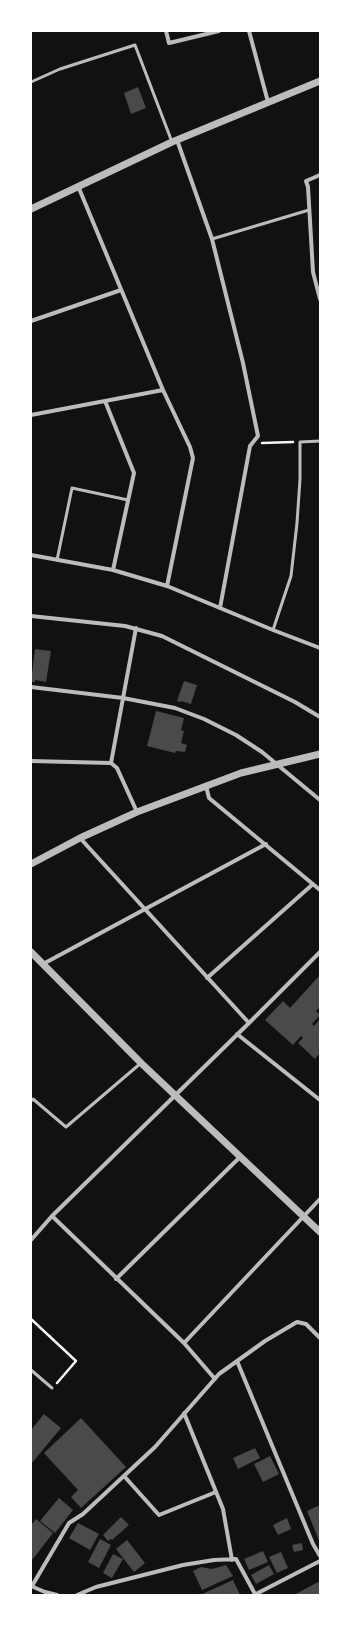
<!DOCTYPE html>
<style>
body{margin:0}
#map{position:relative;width:351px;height:1626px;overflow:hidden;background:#111;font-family:"Titillium Web",sans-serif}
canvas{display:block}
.frame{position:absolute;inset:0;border:32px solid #fff;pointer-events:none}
</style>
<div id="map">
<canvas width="351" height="1626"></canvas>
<div class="frame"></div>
</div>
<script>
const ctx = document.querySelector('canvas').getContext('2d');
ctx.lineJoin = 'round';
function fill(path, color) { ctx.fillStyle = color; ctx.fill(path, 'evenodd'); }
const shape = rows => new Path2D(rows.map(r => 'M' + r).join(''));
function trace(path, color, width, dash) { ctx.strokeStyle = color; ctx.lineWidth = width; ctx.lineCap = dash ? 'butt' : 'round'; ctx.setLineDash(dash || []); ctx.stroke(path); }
const building = shape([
 [138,87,146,108,131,114,124,93],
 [35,649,51,651,46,682,35,680,35,682,31,682],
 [184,681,197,685,191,704,181,701,180,702,177,701],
 [156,711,184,718,181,730,184,731,181,743,187,745,185,752,176,751,175,753,147,746],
 [320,975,320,1007,316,1011,320,1015,312,1024,314,1026,320,1019,320,1053,315,1059,298,1043,303,1038,301,1036,293,1045,265,1020,283,1001,290,1008],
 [44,1414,61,1428,31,1464,31,1430],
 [81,1418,126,1467,81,1508,71,1497,78,1490,44,1453],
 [255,1448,260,1458,238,1469,233,1458],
 [270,1456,279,1474,263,1482,254,1464],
 [59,1498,73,1510,55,1533,40,1521],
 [320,1505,320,1543,307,1511],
 [121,1517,129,1525,112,1540,111,1539,108,1541,103,1535],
 [287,1518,291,1529,278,1535,273,1525],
 [36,1519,53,1533,33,1559,31,1558,31,1525],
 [78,1523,99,1534,90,1550,69,1538],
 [100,1539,111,1545,99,1568,88,1562],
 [127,1540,145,1563,134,1572,116,1549],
 [302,1543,303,1550,294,1552,292,1545],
 [263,1551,268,1562,249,1570,244,1559],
 [281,1552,288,1568,277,1573,269,1557],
 [113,1554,123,1559,112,1578,103,1573],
 [226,1565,233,1576,202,1590,193,1571,201,1567,212,1569],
 [269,1565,274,1574,256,1584,251,1575],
 [233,1580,240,1595,200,1595],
 [320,1581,320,1595,294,1595]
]);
const path = shape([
 [262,443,293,442],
 [31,1319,76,1361,57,1383]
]);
const service = shape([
 [31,82,60,69,135,45,172,142],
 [212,239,309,210],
 [57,560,72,488,128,500],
 [273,630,291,576,297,523,300,479,300,442,320,441],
 [31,1101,33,1099,66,1127,141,1063],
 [31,1370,52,1388]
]);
const minor = shape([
 [166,31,169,43,219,31],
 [249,31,268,102],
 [177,140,212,239,243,363,258,436,250,446,220,608],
 [320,175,306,181,308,187,313,272,320,299],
 [78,186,163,390,190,447,193,458,167,586],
 [31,321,121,290],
 [105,401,134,473,113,570],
 [31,415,163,390],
 [31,555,113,570,167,586,273,630,320,648],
 [31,616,125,626,162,636,295,702,320,717],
 [31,687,123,698,175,708,204,719,236,735,262,752,320,800],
 [31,761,111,763,117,768,137,812],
 [111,763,136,628],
 [206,786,209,798,320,890],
 [80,838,249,1023],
 [43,964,266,844],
 [207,978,313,884],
 [237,1034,320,1100],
 [52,1216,184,1343,215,1379],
 [31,1240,52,1216,249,1023,320,952],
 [116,1279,240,1157],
 [184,1343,320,1199],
 [237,1361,313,1544,320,1556],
 [184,1413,223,1509,232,1560],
 [124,1476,159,1515,216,1492],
 [31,1586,45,1592,57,1595],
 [32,1586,69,1523,83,1514,155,1447,219,1374,265,1341,297,1322,306,1324,320,1338],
 [77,1595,96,1587,183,1565,214,1560,236,1559,255,1594],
 [254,1595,320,1561]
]);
const tertiary = shape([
 [31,209,172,142,320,81],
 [31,864,80,838,137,812,241,773,320,754],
 [31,952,141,1063,320,1232]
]);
fill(building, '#4a4a4a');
trace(path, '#f5f5f5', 2.5);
trace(service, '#bcbcbc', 3);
trace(minor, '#bcbcbc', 4);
trace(tertiary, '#bcbcbc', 7);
</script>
